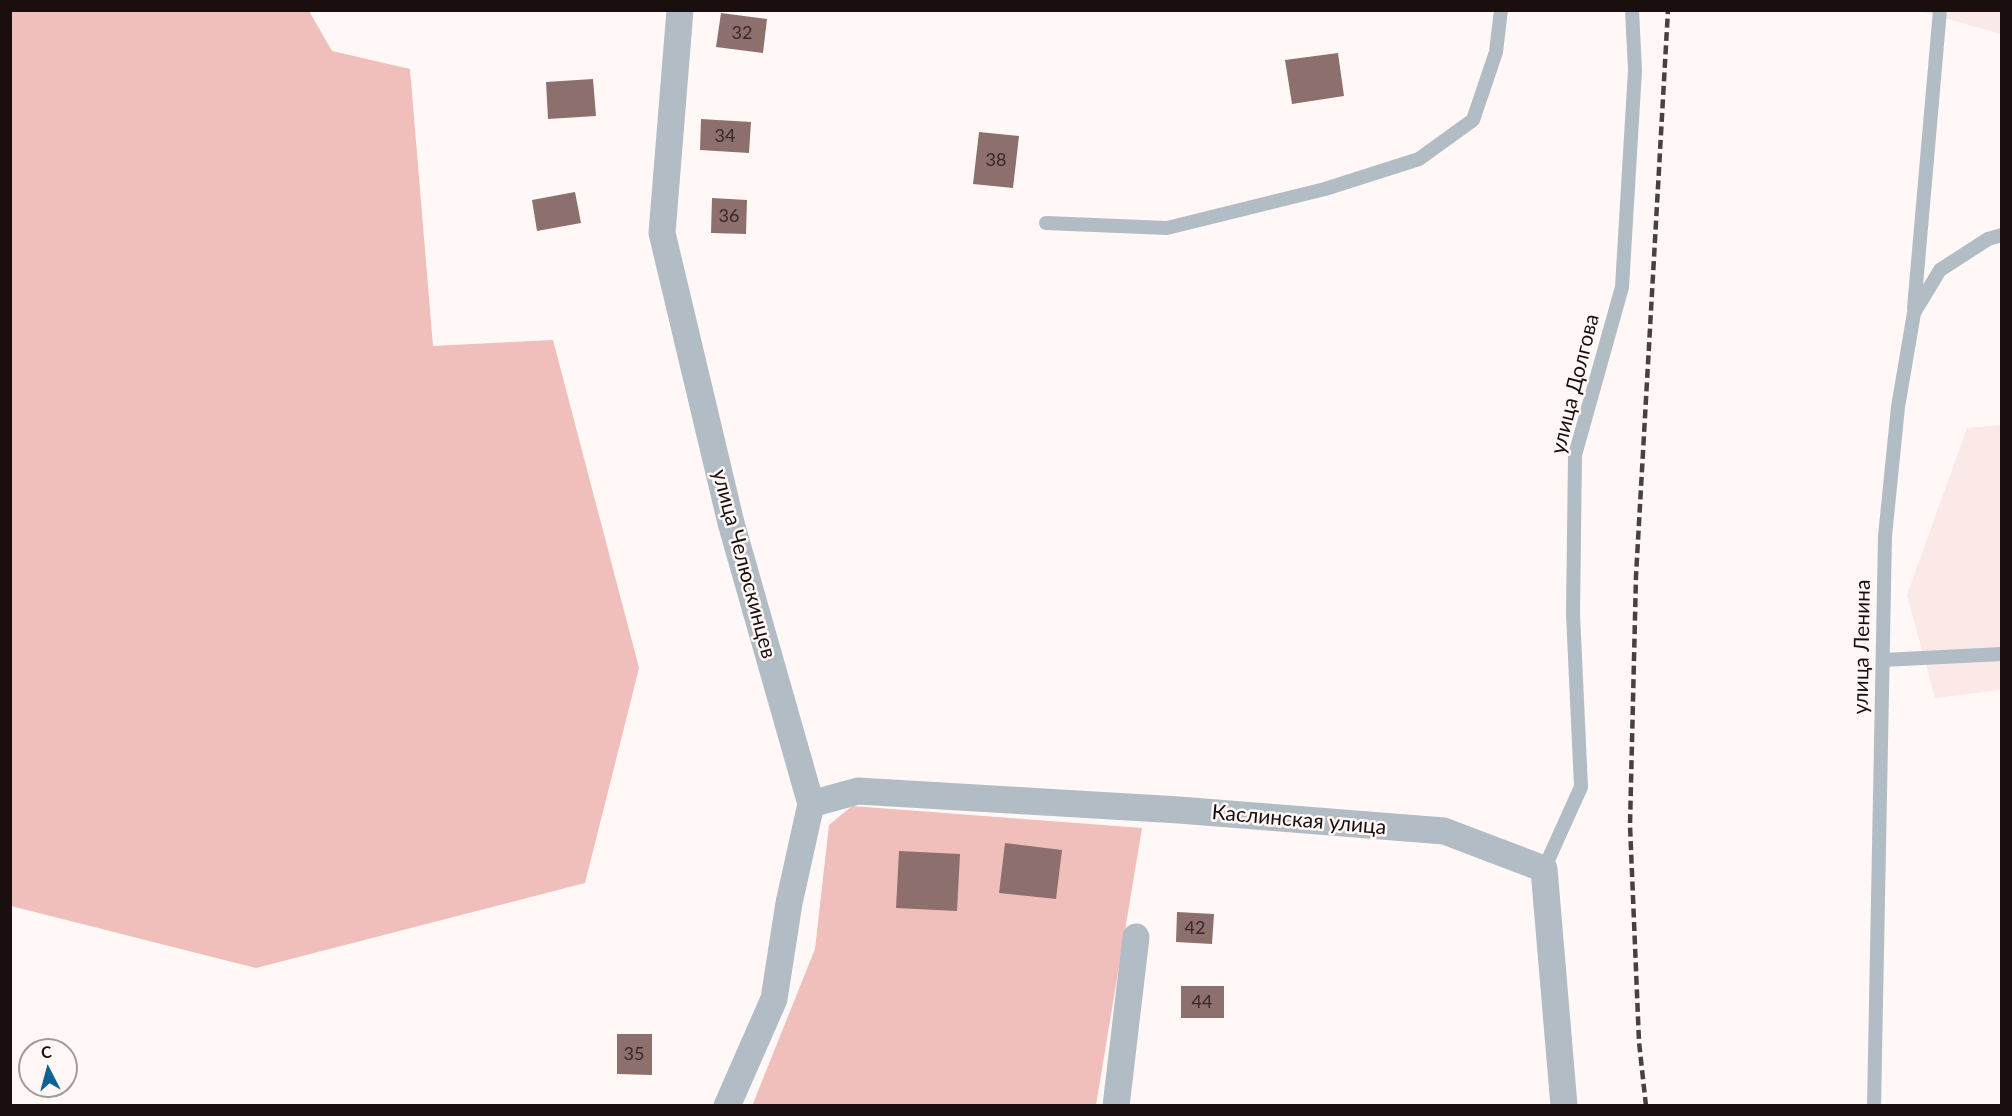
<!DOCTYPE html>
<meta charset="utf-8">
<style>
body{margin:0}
#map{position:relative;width:2012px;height:1116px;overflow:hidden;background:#fff8f7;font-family:Lato,sans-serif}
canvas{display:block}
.frame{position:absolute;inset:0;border:12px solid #1a0f0e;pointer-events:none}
.north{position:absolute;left:18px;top:1038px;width:60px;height:60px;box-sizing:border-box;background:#fff8f7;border:2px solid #a39b9a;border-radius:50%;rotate:354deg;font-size:16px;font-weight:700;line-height:24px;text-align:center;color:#1a0f0e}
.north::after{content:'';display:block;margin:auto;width:21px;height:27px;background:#0c6394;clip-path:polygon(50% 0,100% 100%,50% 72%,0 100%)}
</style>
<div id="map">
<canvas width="2012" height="1116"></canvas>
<div class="frame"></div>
<div class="north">С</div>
</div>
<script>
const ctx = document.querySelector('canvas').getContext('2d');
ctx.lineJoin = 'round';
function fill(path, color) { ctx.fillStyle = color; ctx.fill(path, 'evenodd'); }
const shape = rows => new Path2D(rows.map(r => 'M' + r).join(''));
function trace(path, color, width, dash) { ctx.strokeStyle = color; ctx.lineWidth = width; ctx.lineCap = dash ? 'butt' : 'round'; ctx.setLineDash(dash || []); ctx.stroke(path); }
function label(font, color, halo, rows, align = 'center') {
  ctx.font = font + ' Lato,sans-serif'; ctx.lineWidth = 5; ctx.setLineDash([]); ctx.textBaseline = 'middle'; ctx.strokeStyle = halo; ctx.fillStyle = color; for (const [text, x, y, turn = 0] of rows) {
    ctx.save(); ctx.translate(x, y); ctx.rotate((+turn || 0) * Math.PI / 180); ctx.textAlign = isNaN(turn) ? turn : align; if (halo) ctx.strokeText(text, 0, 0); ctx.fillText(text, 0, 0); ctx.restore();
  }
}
const built = shape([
 [1919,11,2001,11,2001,34],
 [2001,425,2001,690,1935,698,1907,595,1967,428]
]);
const green = shape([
 [10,11,309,11,332,51,410,69,433,346,553,340,639,668,585,883,256,968,11,906],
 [852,806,1142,828,1096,1105,752,1106,815,949,829,825]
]);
const building = shape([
 [721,13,767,19,763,53,716,47],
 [1338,53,1344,96,1292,104,1285,60],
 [593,79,596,116,548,119,546,82],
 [701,119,751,122,749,153,700,150],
 [979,132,1019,136,1013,188,973,184],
 [575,192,581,223,537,231,532,200],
 [712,198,747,200,746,234,711,233],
 [1005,843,1062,850,1056,899,999,893],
 [899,851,960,854,957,911,896,908],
 [1177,912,1214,914,1212,944,1176,942],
 [1181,986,1224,986,1224,1018,1181,1018],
 [617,1034,652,1034,652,1075,617,1074]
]);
const lane = shape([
 [1046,223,1167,228,1325,189,1419,159,1473,120,1496,52,1501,10],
 [1914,308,1940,10],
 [1883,660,2002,654],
 [1544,869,1581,787,1573,614,1575,455,1622,287,1635,70,1632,10],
 [1874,1106,1885,536,1898,407,1914,313,1940,270,1988,239,2002,235]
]);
const street = shape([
 [680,10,662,233,731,523,811,804,789,903,774,999,727,1106],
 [811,804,858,791,1179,810,1444,831,1544,869,1564,1106],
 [1116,1106,1136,937]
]);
const rail = shape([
 [1646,1106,1639,1042,1630,825,1636,576,1668,10]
]);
const numberNames = [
 ["32",742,33],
 ["34",725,136],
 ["38",996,160],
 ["36",729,216],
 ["42",1195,928],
 ["44",1202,1002],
 ["35",634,1054]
];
const streetNames = [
 ["улица Долгова",1575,384,-76],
 ["улица Челюскинцев",744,564,75],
 ["улица Ленина",1862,647,-89],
 ["Каслинская улица",1299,820,5]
];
fill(built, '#fbe9e8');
fill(green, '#f0bfbb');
fill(building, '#8d706d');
trace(lane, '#b1bcc4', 14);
trace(street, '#b1bcc4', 27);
trace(rail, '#4a403f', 4.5, [9, 4.5]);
label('18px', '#372726', null, numberNames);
label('21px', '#1a0f0e', '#fff8f7', streetNames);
</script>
